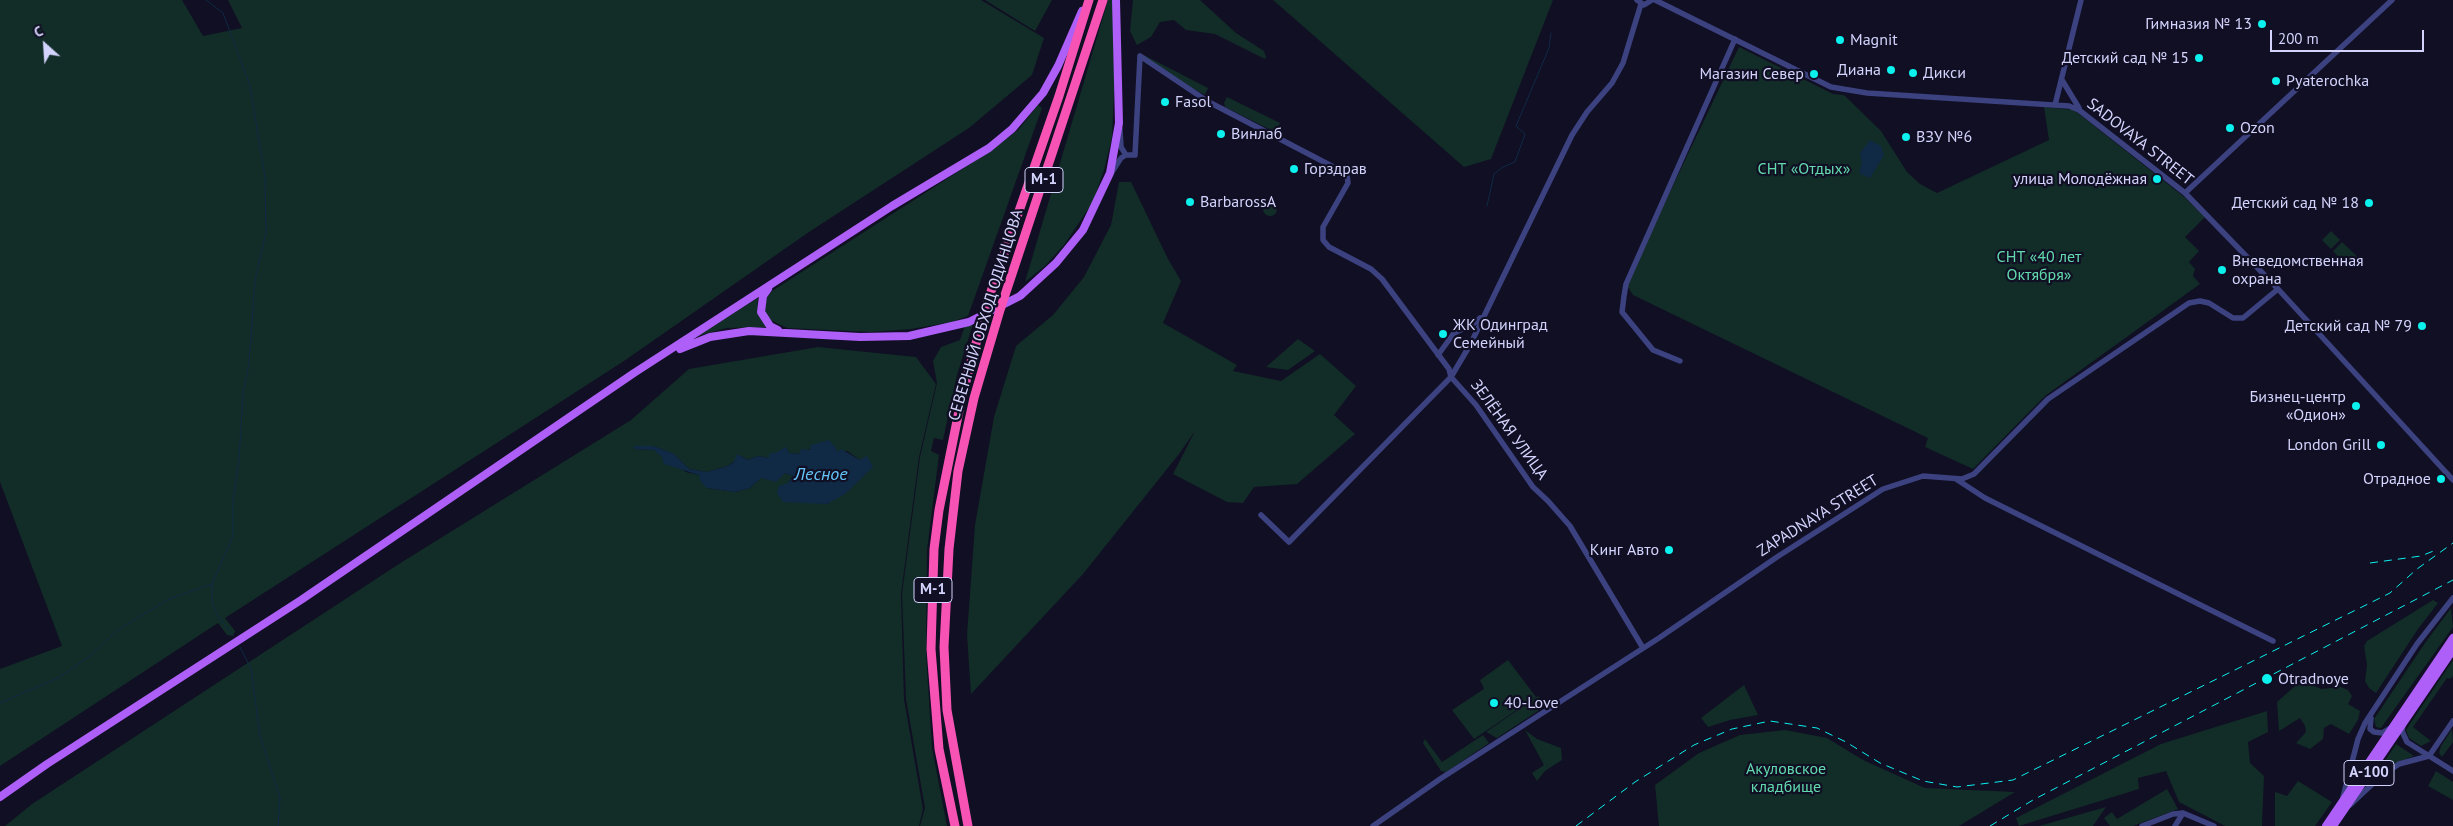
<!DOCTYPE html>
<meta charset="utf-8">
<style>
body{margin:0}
#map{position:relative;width:2453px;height:826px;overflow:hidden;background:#100f23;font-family:"PT Sans",sans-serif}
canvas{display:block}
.north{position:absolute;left:20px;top:20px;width:50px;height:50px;-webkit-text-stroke:4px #100f23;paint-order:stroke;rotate:334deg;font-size:14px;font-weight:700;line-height:20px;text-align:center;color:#d3d3fd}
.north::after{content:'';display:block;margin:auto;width:18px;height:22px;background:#d3d3fd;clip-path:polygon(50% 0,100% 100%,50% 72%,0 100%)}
.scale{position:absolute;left:2270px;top:30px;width:154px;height:22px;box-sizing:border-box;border:2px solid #d3d3fd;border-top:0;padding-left:6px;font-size:15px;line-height:18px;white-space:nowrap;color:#d3d3fd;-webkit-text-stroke:4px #100f23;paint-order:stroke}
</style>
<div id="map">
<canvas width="2453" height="826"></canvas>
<div class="north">С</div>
<div class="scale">200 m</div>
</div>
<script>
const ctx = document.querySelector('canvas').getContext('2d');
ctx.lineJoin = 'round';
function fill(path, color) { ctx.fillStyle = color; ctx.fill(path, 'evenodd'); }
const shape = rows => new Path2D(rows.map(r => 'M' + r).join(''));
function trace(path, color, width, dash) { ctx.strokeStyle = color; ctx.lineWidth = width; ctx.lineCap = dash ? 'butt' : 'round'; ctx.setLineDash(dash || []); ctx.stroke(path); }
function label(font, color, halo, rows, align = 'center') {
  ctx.font = font + ' "PT Sans",sans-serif'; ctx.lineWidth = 4.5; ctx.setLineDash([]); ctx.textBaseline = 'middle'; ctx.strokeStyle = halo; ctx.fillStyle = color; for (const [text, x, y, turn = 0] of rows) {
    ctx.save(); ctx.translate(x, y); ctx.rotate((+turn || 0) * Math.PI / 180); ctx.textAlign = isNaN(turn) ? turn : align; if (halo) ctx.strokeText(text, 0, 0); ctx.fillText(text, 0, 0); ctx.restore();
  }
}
const green = shape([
 [0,0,182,0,203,36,242,28,228,0,981,0,1044,38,1032,75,969,128,809,232,624,361,225,618,235,631,233,636,227,635,218,623,0,766,0,669,62,646,0,482],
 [985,0,1052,0,1035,31],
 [1108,0,1113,0,1115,71,1112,137,1104,170,1093,202,1064,245,1045,266,1025,282],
 [1133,0,1200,0,1236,33,1264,51,1266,57,1265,59,1215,34,1186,30,1174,20,1160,22,1151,37,1137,45,1130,31],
 [1273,0,1553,0,1491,159,1464,167],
 [1739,47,1833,94,1844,95,1881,131,1907,172,1920,184,1937,193,2049,140,2044,107,2074,110,2183,196,2205,217,2185,237,2199,251,2189,262,2195,269,2193,276,2200,284,2045,396,1973,469,1925,447,1928,438,1633,295,1626,284],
 [1144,55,1208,88,1205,95,1145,63],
 [1227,97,1280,123,1277,129,1273,131,1225,107,1224,103],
 [1038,105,1042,108,968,316,952,322,911,329,871,332,787,328,768,319,765,310,765,300,772,291,992,150,1019,129],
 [1119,182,1131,182,1168,259,1181,281,1163,323,1237,365,1233,371,1281,381,1320,354,1356,386,1334,415,1355,434,1297,484,1254,487,1243,503,1227,502,1173,474,1195,431,1179,454,1083,574,971,694,967,635,975,525,994,417,1016,346,1053,315,1084,277,1111,225],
 '1263 209a7 7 0 1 1 14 0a7 7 0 1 1-14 0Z',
 [2331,231,2340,240,2331,249,2322,240],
 [2342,242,2361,260,2339,258,2333,251],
 [758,298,757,311,766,327,726,328,695,337],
 [973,324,957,375,943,440,934,438,931,451,939,455,927,550,926,653,932,748,947,826,920,826,925,808,906,699,902,594,920,457,937,383,933,361,941,347,960,340,965,326],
 [1298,339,1315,351,1288,370,1266,367],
 [818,347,916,357,936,384,919,457,901,594,904,699,923,809,919,826,5,826,32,804,402,562,631,420,689,369],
 [826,442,836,453,847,451,860,460,828,504,808,502,788,483,793,476,785,473,778,478,761,478,750,488,735,492,707,488,699,475,686,472,654,450,635,449,634,447,653,446,674,454,689,469,707,472,728,466,741,456,748,460,758,456,769,458,787,449,789,453,799,454],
 [2433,600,2438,603,2418,629,2376,693,2369,688,2365,681,2367,665,2364,646,2367,641],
 [2451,608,2453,627,2381,728,2376,727,2374,719,2425,643],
 [1508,660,1536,697,1474,739,1452,710,1484,689,1480,680],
 [2453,660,2453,676,2450,679,2447,678,2413,727,2431,741,2421,746,2409,738,2406,730],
 [2302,680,2321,689,2341,687,2348,690,2352,696,2348,704,2360,711,2358,720,2349,734,2331,724,2324,728,2323,739,2310,749,2296,743,2306,732,2305,726,2300,718,2279,731,2277,702],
 [1744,685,1758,715,1730,720,1708,727,1701,718],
 [1538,696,1547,705,1497,738,1486,732],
 [2267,711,2268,732,2248,742,2250,763,2264,776,2262,826,2225,826,2179,802,2166,771,2138,778,2139,789,2019,826,2016,818,2161,744],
 [2452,729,2453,742,2442,757,2439,753,2441,746],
 [1525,730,1537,739,1561,748,1562,760,1545,771,1537,781,1532,773,1544,765],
 [1785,730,1827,738,1863,760,1925,788,2015,792,1959,826,1659,826,1655,785,1699,753,1740,735],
 [1483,735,1489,743,1446,772,1441,771,1423,743,1425,739,1442,762],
 [2396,744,2414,756,2382,768,2381,767],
 [2436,771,2453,782,2453,800,2428,786],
 [2298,781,2332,802,2315,826,2275,826,2275,792,2287,796],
 [2167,789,2178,809,2133,826,2110,826,2104,818,2112,812,2117,819],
 [2106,807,2093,826,2039,826]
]);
const water = shape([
 [1870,140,1881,146,1884,155,1870,178,1859,173,1862,163,1860,153],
 [829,440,836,448,837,452,841,449,860,460,867,456,873,467,845,494,827,504,783,502,777,493,779,486,788,483,793,476,785,473,776,482,761,478,750,488,735,492,707,488,701,482,699,475,664,464,662,457,654,450,635,449,633,446,653,446,664,450,674,454,689,469,707,472,728,466,734,462,737,454,748,460,758,456,769,458,770,453,775,453,786,447,789,453,799,454,801,449,810,450,811,445]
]);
const stream = shape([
 [206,0,223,13,250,86,265,177,266,232,255,280,249,363,243,394,239,459,233,501,233,536,212,584,212,604,218,616,233,636],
 [1487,206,1494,174,1503,167,1515,162,1525,134,1516,126,1549,48,1551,33],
 [240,647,251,669,260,736,280,798,278,826],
 [0,703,60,677,91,655,119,629,169,599,212,584]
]);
const minor = shape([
 [1637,0,1644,5,1652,0],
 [1655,0,1831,87,1867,93,2069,106,2079,110,2185,193,2278,289,2453,480],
 [1140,56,1207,101,1347,174,1348,183,1323,227,1323,240,1329,247,1371,269,1382,279,1449,369,1451,377],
 [2062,80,2079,108],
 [2055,105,2081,0],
 [1120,129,1121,147,1126,155],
 [1112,172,1121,158,1126,155,1135,155,1140,56],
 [2185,193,2392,0],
 [1438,355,1454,333,1472,325,1480,318],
 [1680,361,1653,350,1622,312,1624,296,1626,284,1735,39],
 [1451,377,1470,345,1572,135,1587,112,1612,83,1623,63,1641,4],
 [1956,479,1985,498,2273,641],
 [1261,515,1289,542,1451,377,1476,405,1533,487,1548,501,1570,526,1643,648],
 [2371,718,2370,729,2374,732,2382,733,2392,727],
 [2403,725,2402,731,2407,742,2453,771],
 [2343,797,2358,739,2365,723,2417,644,2453,598],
 [2350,805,2381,776,2399,764,2429,756,2453,721],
 [2183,813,2214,826],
 [1373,826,1440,779,1659,638,1777,557,1883,489,1923,476,1962,479,1974,474,2048,399,2189,303,2200,301,2209,303,2233,318,2243,318,2278,289],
 [2142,826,2173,814,2183,813],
 [2175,826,2183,813]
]);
const major = shape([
 [768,289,763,296,761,312,770,326,778,330],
 [680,349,710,337,749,331,860,337,909,336,969,322,1020,296,1056,263,1083,230,1110,173,1119,123,1116,0],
 [0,797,47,764,301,600,634,373,892,206,989,148,1012,129,1043,93,1058,66,1082,11],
 [2326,826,2453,638],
 [2333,826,2453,650]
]);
const highway = shape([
 [955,826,939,749,931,649,934,549,939,510,962,396,986,306,1059,96,1089,0],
 [968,826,947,710,944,647,949,549,958,471,974,398,1000,310,1103,0]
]);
const rail = shape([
 [2370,563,2421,556,2436,550],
 [1576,826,1635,782,1694,745,1732,729,1770,721,1817,728,1846,742,1880,763,1923,781,1957,787,2013,780,2374,601,2390,593,2417,569,2453,543],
 [1990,826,2033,800,2453,580]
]);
const markers = [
 [2262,24,5,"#0bf1ee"],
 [1840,40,5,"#0bf1ee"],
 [2199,58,5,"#0bf1ee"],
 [1891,70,5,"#0bf1ee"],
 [1913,73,5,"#0bf1ee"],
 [1814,74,5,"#0bf1ee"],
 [2276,81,5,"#0bf1ee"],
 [1165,102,5,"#0bf1ee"],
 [2230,128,5,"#0bf1ee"],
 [1221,134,5,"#0bf1ee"],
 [1906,137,5,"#0bf1ee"],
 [1294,169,5,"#0bf1ee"],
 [2157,179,5,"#0bf1ee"],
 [1190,202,5,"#0bf1ee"],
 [2369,203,5,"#0bf1ee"],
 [2222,270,5,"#0bf1ee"],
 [2422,326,5,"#0bf1ee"],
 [1443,334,5,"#0bf1ee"],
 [2356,406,5,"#0bf1ee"],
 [2381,445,5,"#0bf1ee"],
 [2441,479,5,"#0bf1ee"],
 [1669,550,5,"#0bf1ee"],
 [2267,679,6,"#0bf1ee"],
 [1494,703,5,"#0bf1ee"]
];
const shields = [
 [1044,180,38],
 [933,590,38],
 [2369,773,50]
];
const shieldNames = [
 ["М-1",1044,180],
 ["М-1",933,590],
 ["А-100",2369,773]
];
const poiNames = [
 ["Гимназия № 13",2252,24,"right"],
 ["Magnit",1850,40],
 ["Детский сад № 15",2189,58,"right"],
 ["Диана",1881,70,"right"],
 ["Дикси",1923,73],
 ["Магазин Север",1804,74,"right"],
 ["Pyaterochka",2286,81],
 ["Fasol",1175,102],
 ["Ozon",2240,128],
 ["Винлаб",1231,134],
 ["ВЗУ №6",1916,137],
 ["Горздрав",1304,169],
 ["улица Молодёжная",2147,179,"right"],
 ["BarbarossA",1200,202],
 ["Детский сад № 18",2359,203,"right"],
 ["Вневедомственная",2232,261],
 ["охрана",2232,279],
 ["ЖК Одинград",1453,325],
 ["Семейный",1453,343],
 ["Детский сад № 79",2412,326,"right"],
 ["Бизнец-центр",2346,397,"right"],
 ["«Одион»",2346,415,"right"],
 ["London Grill",2371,445,"right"],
 ["Отрадное",2431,479,"right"],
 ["Кинг Авто",1659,550,"right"],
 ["Otradnoye",2278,679],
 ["40-Love",1504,703]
];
const streetNames = [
 ["SADOVAYA STREET",2140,142,38],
 ["СЕВЕРНЫЙ ОБХОД ОДИНЦОВА",986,315,-73],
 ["ЗЕЛЁНАЯ УЛИЦА",1509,430,54],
 ["ZAPADNAYA STREET",1818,516,-32]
];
const parkNames = [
 ["СНТ «Отдых»",1804,169],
 ["СНТ «40 лет",2039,257],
 ["Октября»",2039,275],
 ["Акуловское",1786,769],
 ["кладбище",1786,787]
];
const waterNames = [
 ["Лесное",821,475]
];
fill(green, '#122c28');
fill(water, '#102a46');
trace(stream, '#102a46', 1);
trace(minor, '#3c4180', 5.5);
trace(major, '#ad5ff8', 8);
trace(highway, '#f753b5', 9);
trace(rail, '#0bf1ee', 1, [8, 6]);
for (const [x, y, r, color] of markers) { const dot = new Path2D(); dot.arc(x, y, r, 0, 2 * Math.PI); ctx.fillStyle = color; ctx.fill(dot); trace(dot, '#100f23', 2); }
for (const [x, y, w] of shields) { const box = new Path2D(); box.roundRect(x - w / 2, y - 12.5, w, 25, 4); ctx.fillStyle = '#100f23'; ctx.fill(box); trace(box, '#d3d3fd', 1); }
label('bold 15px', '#d3d3fd', null, shieldNames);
label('16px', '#d3d3fd', '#100f23', poiNames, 'left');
label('16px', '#d3d3fd', '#100f23', streetNames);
label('16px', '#62daae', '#100f23', parkNames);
label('italic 18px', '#65c5f8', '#100f23', waterNames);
</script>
